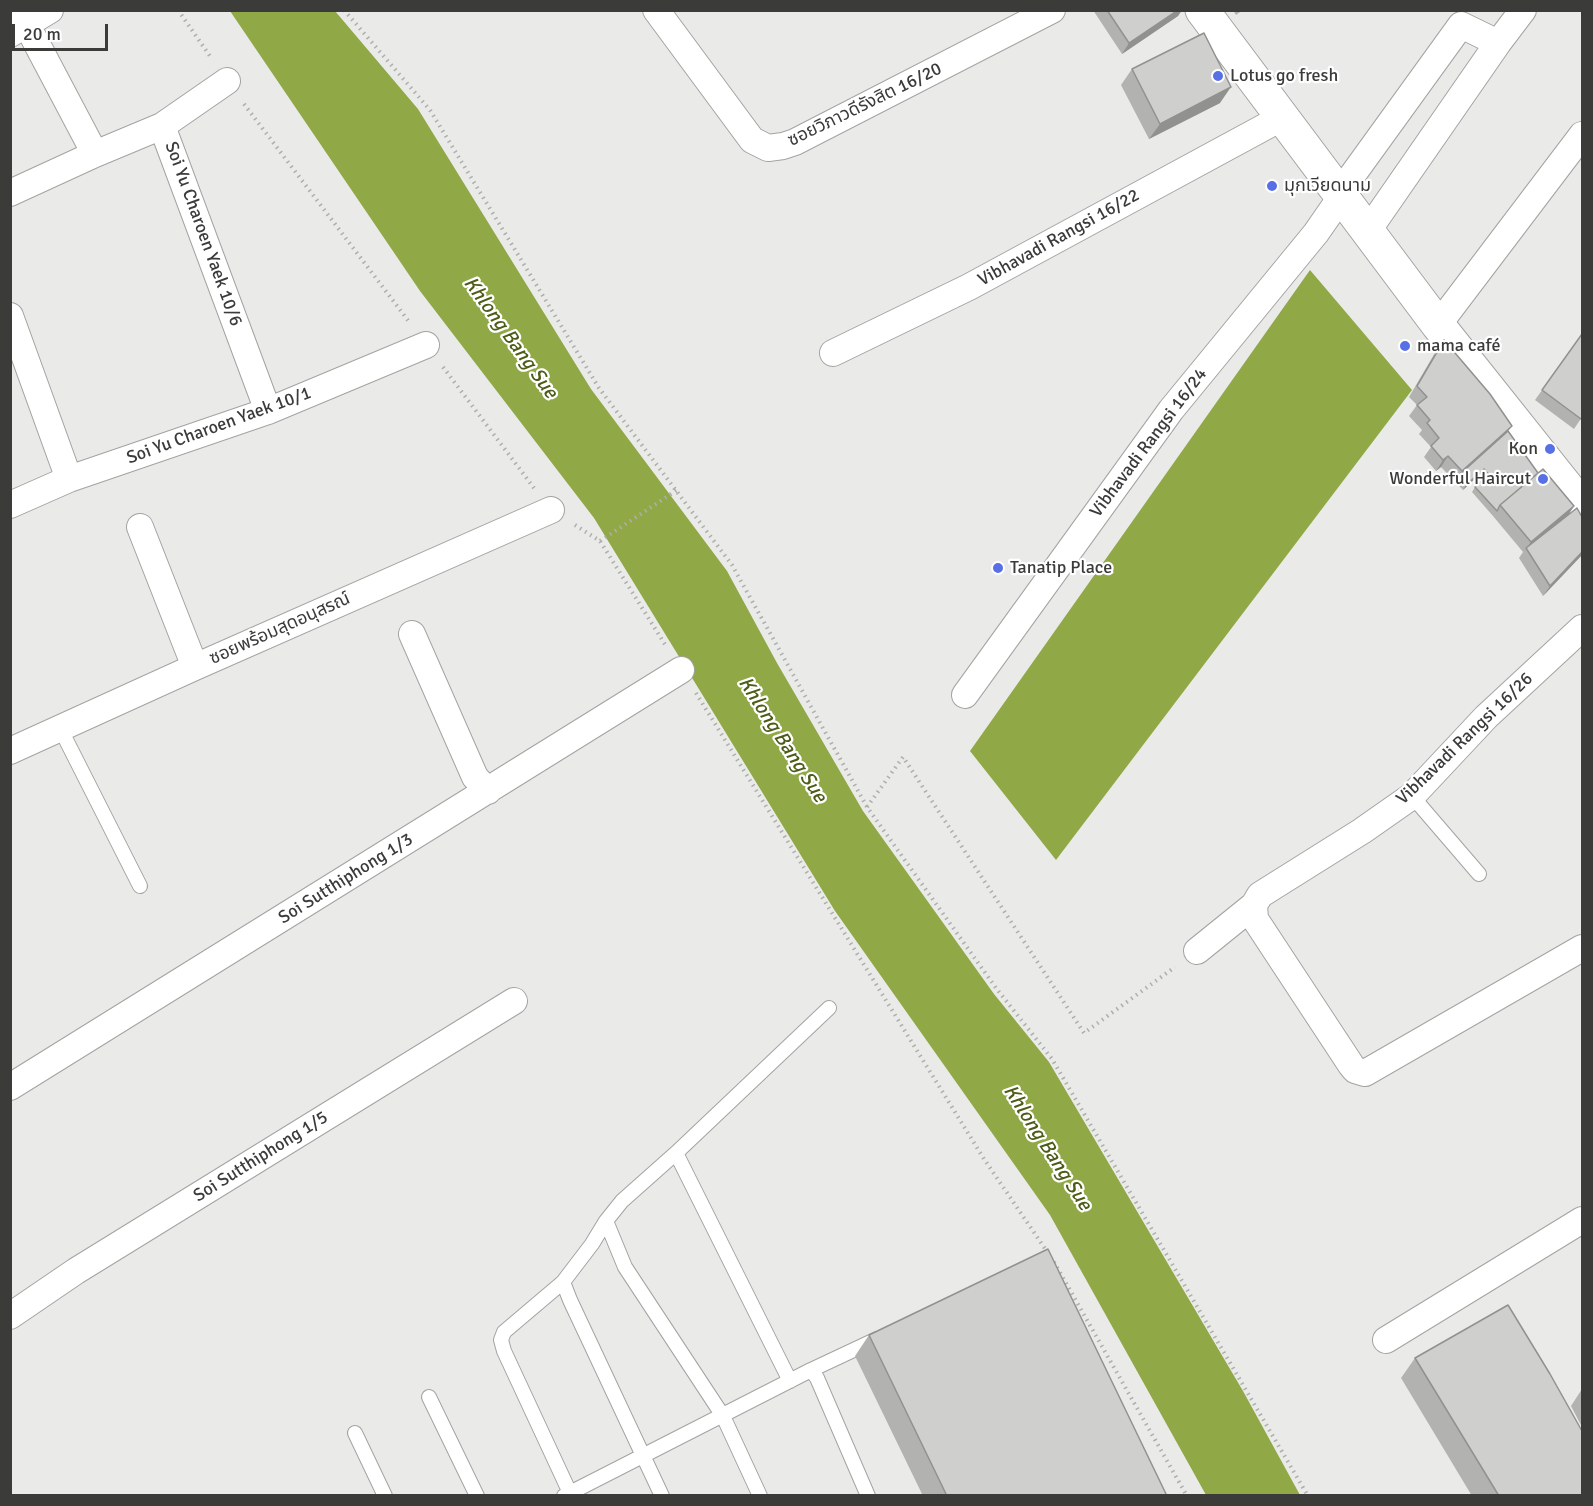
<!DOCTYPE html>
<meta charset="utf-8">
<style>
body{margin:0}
#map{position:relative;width:1593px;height:1506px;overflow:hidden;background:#eaebe8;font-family:Signika,sans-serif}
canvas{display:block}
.frame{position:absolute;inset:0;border:12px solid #3b3c3a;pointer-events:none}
.scale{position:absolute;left:12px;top:24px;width:96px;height:27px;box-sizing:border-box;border:3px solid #3b3c3a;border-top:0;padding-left:8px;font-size:18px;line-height:21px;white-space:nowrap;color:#3b3c3a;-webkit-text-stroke:4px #fff;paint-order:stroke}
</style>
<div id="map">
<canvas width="1593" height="1506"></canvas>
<div class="frame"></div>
<div class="scale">20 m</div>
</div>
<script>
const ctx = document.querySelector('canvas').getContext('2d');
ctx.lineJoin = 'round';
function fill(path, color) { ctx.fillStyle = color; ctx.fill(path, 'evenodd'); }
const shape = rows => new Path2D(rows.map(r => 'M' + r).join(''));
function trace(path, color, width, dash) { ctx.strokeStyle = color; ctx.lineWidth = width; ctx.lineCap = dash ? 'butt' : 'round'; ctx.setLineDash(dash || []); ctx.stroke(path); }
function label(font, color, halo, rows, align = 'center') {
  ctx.font = font + ' Signika,"Noto Sans Thai",sans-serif'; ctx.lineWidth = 4.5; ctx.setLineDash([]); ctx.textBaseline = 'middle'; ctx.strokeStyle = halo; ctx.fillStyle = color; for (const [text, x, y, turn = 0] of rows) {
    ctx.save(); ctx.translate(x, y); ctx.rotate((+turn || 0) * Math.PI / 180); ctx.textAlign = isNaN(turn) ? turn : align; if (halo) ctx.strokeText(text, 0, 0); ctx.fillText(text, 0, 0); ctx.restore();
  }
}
const water = shape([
 [230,11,335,11,418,109,591,389,727,571,777,663,863,811,994,994,1049,1062,1243,1391,1300,1495,1206,1495,1050,1215,835,911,594,518,420,291],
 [1310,270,1412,390,1056,860,970,751]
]);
const path = shape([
 [178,10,212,59],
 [344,10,430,110,599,388,732,565,867,807,996,988,1052,1059,1308,1496],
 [244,104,410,323],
 [443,367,534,488],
 [575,525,600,541,666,646],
 [600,541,677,490],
 [696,693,984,1159,1048,1253],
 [867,807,903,757,1084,1033,1175,967],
 [1054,1262,1187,1496]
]);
const service = shape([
 [60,728,140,886],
 [1412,796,1479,874],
 [676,1153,790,1381],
 [606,1221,592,1244,563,1282,570,1300,662,1496],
 [563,1282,504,1332,501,1340,504,1351,570,1493],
 [429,1397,477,1496],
 [355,1433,385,1496],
 [564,1496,811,1370],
 [760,1496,723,1416,625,1267,606,1221,622,1201,676,1153,829,1008],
 [868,1496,817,1378,811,1370,877,1339]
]);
const minor = shape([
 [656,10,752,140,768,148,783,146,795,142,1052,10],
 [10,34,50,10],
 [162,126,227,81],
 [95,154,162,126,268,411],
 [10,193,95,154,19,10],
 [1367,232,1498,43],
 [10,316,69,479],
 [1438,325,1582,135],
 [833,353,969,287,1283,117],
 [10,505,69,479,268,411,426,345],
 [140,527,195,667],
 [412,634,475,777,488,791],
 [965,695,1171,410,1316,233,1341,197,1346,184,1461,25,1498,43,1523,10],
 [10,751,195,667,551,510],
 [1254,905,1255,919,1351,1065,1355,1070,1365,1073,1582,948],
 [1197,951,1254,905,1260,895,1362,831,1412,796,1486,717,1582,628],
 [10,1087,681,670],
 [10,1316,76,1271,514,1001],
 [1386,1340,1582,1220]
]);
const tertiary = shape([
 [1202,10,1438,325,1582,506]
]);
const wall = shape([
 [1093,10,1182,10,1178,16,1122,54],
 [1233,10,1243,10,1236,15],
 [1132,69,1220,103,1149,139,1121,85],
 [1582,334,1582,417,1574,429,1535,400],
 [1444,340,1538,473,1574,506,1567,516,1582,517,1582,555,1543,596,1519,558,1523,552,1493,516,1472,492,1475,487,1484,479,1480,474,1463,490,1441,467,1436,471,1424,457,1431,447,1419,434,1422,430,1409,416,1417,405,1409,397,1436,351],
 [869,1335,1167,1496,923,1496,855,1356],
 [1415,1358,1582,1496,1472,1496,1401,1378],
 [1582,1389,1582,1427,1571,1406]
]);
const shadedWall = shape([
 [1178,10,1182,10,1178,16,1122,54,1129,43],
 [1231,87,1220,103,1149,139,1160,124],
 [1512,426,1504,436,1458,476,1462,471],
 [1448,456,1441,467,1436,471,1443,460],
 [1484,469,1480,474,1463,490,1466,485],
 [1574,506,1567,517,1527,548,1531,542],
 [1582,552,1582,555,1543,596,1550,586]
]);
const building = shape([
 [1107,10,1178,10,1129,43,1107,10],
 [1204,33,1231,87,1160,124,1132,69,1204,33],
 [1582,334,1582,417,1581,419,1542,390,1582,334],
 [1444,340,1490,394,1512,426,1462,471,1448,456,1443,460,1431,446,1439,438,1427,423,1430,420,1417,405,1427,397,1417,386,1444,340],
 [1508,431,1538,473,1500,505,1497,511,1475,487,1489,475,1484,469,1466,485,1458,476,1508,431],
 [1543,469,1574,506,1531,542,1500,505,1543,469],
 [1577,508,1582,517,1582,552,1550,586,1526,548,1577,508],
 [1048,1249,1167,1496,947,1496,869,1335,1048,1249],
 [1508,1305,1550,1374,1582,1431,1582,1496,1499,1496,1415,1358,1508,1305]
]);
const markers = [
 [1218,76,6,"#5870e6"],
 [1272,186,6,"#5870e6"],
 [1405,346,6,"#5870e6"],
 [1550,449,6,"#5870e6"],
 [1543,479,6,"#5870e6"],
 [998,568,6,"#5870e6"]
];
const poiNames = [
 ["Lotus go fresh",1230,76],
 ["มุกเวียดนาม",1284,186],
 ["mama café",1417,346],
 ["Kon",1538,449,"right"],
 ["Wonderful Haircut",1531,479,"right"],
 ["Tanatip Place",1010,568]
];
const streetNames = [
 ["ซอยวิภาวดีรังสิต 16/20",865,105,-26],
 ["Soi Yu Charoen Yaek 10/6",203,234,70],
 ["Vibhavadi Rangsi 16/22",1059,238,-29],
 ["Soi Yu Charoen Yaek 10/1",219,426,-20],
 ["Vibhavadi Rangsi 16/24",1149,443,-53],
 ["ซอยพร้อมสุดอนุสรณ์",280,629,-24],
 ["Vibhavadi Rangsi 16/26",1465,739,-44],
 ["Soi Sutthiphong 1/3",346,879,-32],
 ["Soi Sutthiphong 1/5",261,1157,-32]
];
const waterNames = [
 ["Khlong Bang Sue",510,338,54],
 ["Khlong Bang Sue",782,740,57],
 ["Khlong Bang Sue",1047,1148,57]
];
fill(water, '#91a847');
trace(service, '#a3a4a1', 16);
trace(minor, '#a3a4a1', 28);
trace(tertiary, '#a3a4a1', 35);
trace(path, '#aeafac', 4, [1.5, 4.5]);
trace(service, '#fff', 14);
trace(minor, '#fff', 26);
trace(tertiary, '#fff', 33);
fill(wall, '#b2b3b0');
fill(shadedWall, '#919290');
fill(building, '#cfd0cd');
trace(building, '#919290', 1.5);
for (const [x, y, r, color] of markers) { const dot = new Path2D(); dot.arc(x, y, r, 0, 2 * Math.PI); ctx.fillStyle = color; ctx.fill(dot); trace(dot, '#fff', 2); }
label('18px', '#3b3c3a', '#fff', poiNames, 'left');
label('18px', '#3b3c3a', '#fff', streetNames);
label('italic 20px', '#4d5c17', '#fff', waterNames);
</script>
